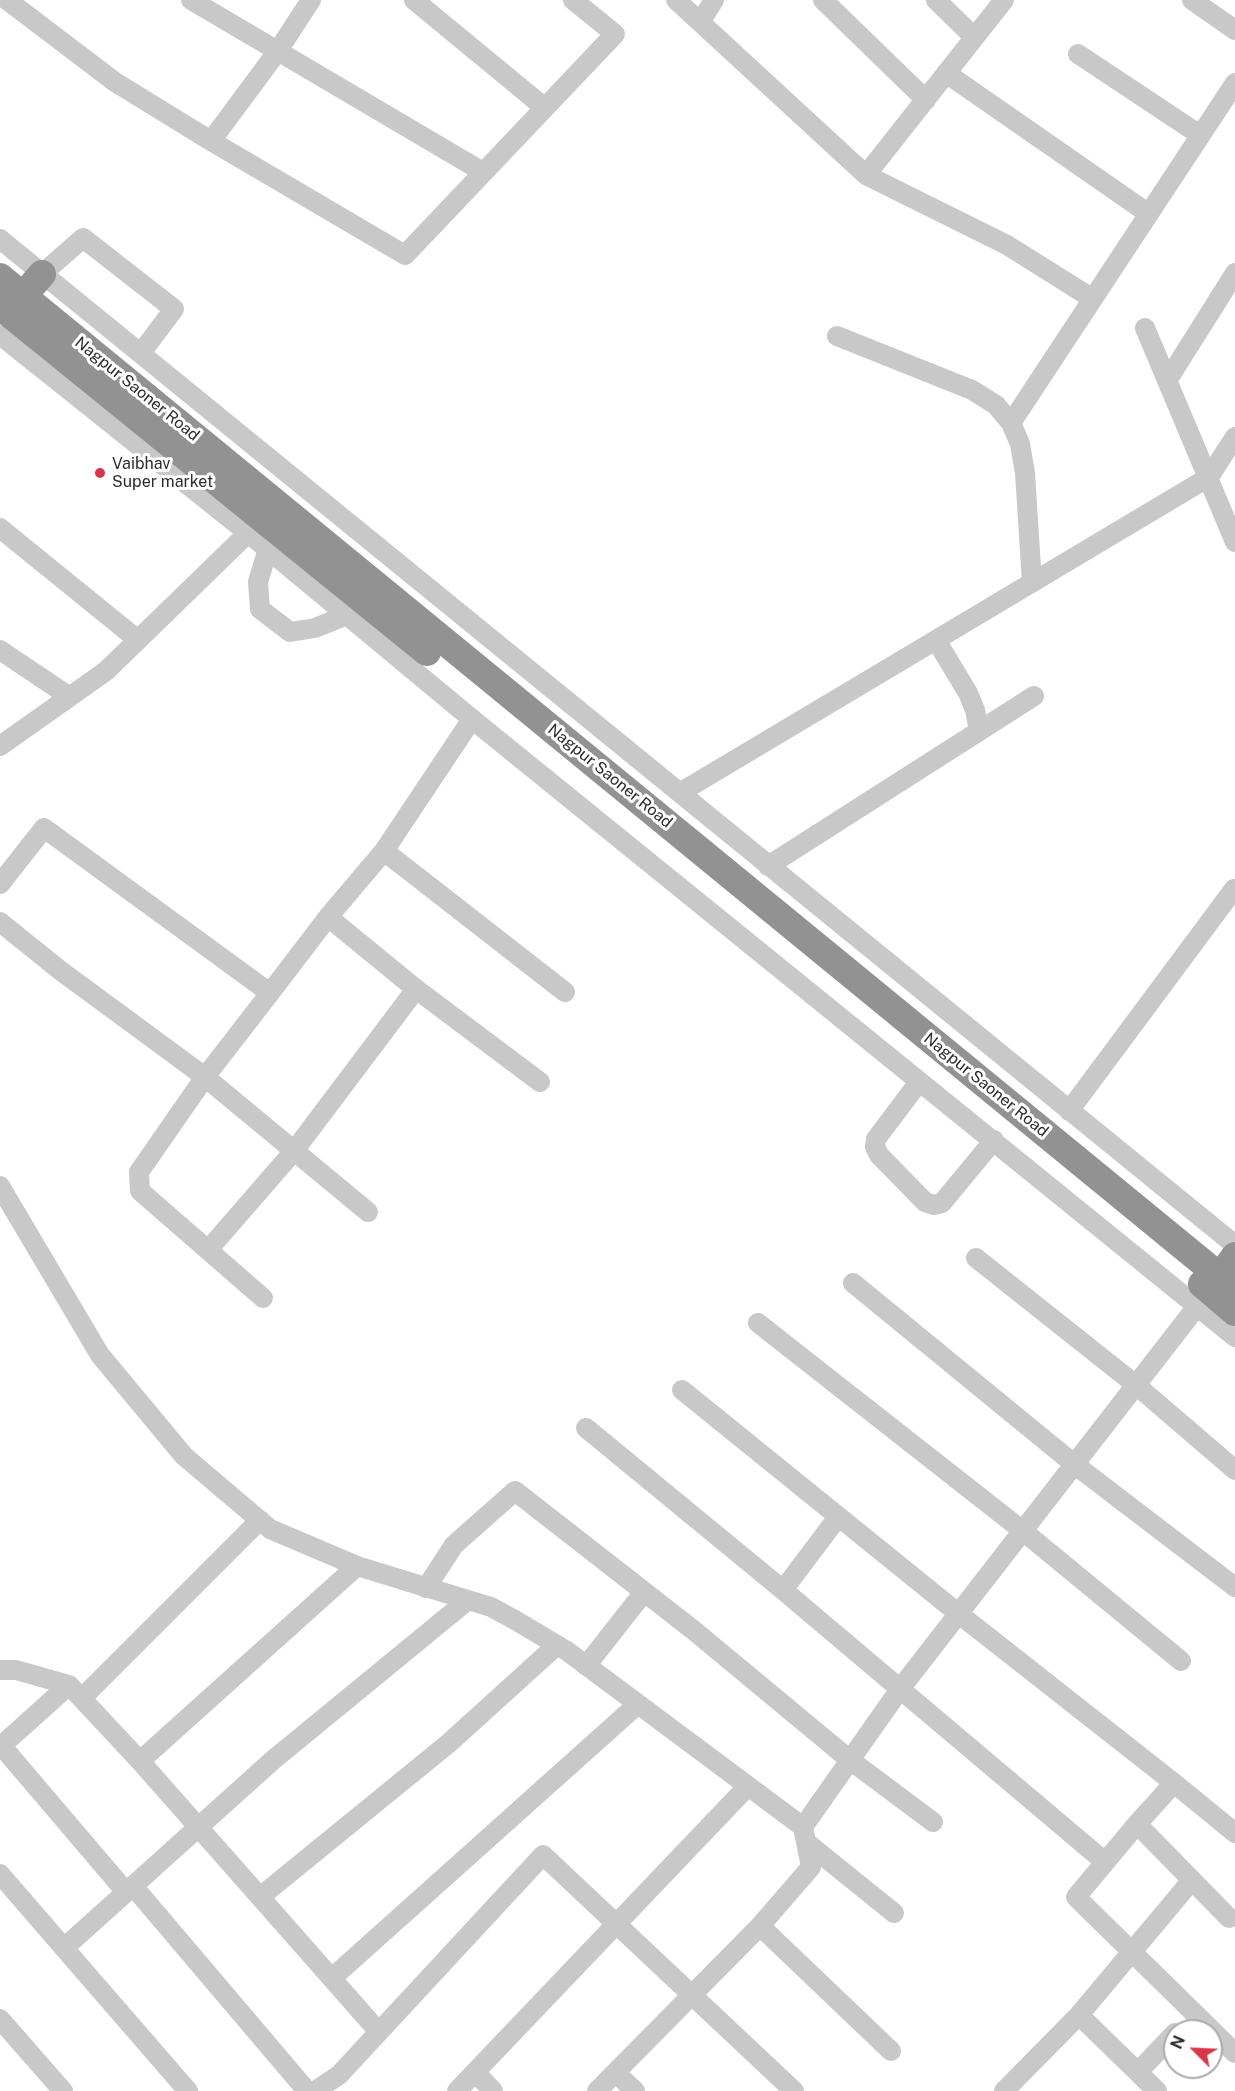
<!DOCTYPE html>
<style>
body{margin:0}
#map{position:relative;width:1235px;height:2091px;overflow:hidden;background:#fff;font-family:"Public Sans",sans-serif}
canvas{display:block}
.north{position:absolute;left:1163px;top:2019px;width:60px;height:60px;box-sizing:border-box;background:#fff;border:2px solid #aaa;border-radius:50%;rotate:294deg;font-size:16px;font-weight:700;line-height:24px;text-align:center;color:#2b2b2b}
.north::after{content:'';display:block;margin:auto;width:21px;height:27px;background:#d93749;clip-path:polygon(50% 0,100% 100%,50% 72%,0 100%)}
</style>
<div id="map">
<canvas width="1235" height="2091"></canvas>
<div class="north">N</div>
</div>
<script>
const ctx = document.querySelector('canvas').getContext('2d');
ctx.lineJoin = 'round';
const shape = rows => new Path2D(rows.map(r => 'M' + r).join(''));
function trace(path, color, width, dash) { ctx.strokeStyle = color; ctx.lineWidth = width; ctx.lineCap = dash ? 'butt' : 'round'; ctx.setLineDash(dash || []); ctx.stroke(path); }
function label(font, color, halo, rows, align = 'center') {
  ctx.font = font + ' "Public Sans",sans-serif'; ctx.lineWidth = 6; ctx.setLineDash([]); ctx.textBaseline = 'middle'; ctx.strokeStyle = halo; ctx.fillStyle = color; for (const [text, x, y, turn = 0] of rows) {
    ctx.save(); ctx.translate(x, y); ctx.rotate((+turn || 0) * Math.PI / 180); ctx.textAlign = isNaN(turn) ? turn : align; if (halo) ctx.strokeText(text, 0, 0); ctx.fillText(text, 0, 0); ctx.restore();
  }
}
const minor = shape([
 [7,0,115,82,211,141,405,255,615,34,573,0],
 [191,0,483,172],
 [414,0,545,108],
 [676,0,866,175,1007,245,1093,299],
 [823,0,926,100],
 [936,0,974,37],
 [1192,0,1235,30],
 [701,21,714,0],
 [1078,54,1200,135],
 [946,73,1149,214],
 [211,141,277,52,311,0],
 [866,175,1004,0],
 [0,239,1235,1245],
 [42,274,83,238,174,309,141,353],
 [1145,328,1235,542],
 [0,335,248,533,472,719,1235,1337],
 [837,336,972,390,996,405,1011,423,1020,444,1025,473,1032,583],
 [1167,381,1235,273],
 [1011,423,1235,83],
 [0,528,138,640],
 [268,549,258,582,260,609,290,632,315,628,347,615],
 [936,640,968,693,975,710,979,731],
 [0,650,70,697],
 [0,746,106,671,248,533],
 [681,792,1209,477,1235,437],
 [384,851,565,992],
 [768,866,1034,696],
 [0,884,44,828,270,993],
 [328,917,416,989,540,1082],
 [0,922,61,971,205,1077,368,1212],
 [919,1082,876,1139,875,1147,879,1155,925,1202,934,1205,942,1203,994,1140],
 [1069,1111,1234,889],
 [0,1186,100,1355,184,1456,270,1529,357,1566,491,1607,515,1620,567,1651,803,1827],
 [208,1250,294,1151,416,989],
 [976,1258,1136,1385,1235,1470],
 [853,1283,1074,1464,1235,1587],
 [263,1298,140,1191,139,1172,205,1077,270,993,328,917,384,851,472,719],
 [758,1323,1023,1531,1181,1661],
 [682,1390,959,1614,1174,1783,1137,1824,1229,1918],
 [586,1428,783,1590,1105,1862],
 [426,1588,454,1545,515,1491,692,1629,850,1760,933,1822],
 [783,1590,838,1517],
 [586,1666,644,1592],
 [0,1670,16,1670,69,1685,140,1761,379,2032],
 [82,1698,260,1520],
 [0,1744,126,1892],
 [1,1746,69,1685],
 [140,1761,357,1566],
 [1174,1783,1235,1833],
 [1137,1824,1076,1897,1235,2053],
 [806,1842,894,1913],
 [0,1874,64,1948,273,1760,468,1600],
 [133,1886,307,2091],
 [260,1897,449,1743,557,1645],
 [760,1926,891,2051],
 [64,1948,188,2091],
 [332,1978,638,1704],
 [1079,2015,1157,2091],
 [0,2019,63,2091],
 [475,2072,493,2091],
 [1138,2072,1175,2033],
 [616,2073,635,2091],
 [315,2091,339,2075,543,1855,794,2091],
 [457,2091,748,1786],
 [597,2091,760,1926,811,1867,803,1827,900,1689,1205,1296],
 [1004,2091,1079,2015,1192,1880]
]);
const highway = shape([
 [0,277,1235,1289],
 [23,296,42,274],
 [0,306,427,652],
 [1220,1277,1235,1256],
 [1202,1284,1235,1312]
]);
const markers = [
 [100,473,6,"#d93749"]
];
const streetNames = [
 ["Nagpur Saoner Road",137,389,39],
 ["Nagpur Saoner Road",610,776,39],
 ["Nagpur Saoner Road",986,1085,39]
];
const poiNames = [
 ["Vaibhav",112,464],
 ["Super market",112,482]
];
trace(minor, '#c8c8c8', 20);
trace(highway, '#929292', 28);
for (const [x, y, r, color] of markers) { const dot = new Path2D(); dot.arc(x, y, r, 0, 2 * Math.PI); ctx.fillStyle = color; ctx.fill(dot); trace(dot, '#fff', 2); }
label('16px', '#2b2b2b', '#fff', streetNames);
label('16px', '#2b2b2b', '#fff', poiNames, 'left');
</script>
